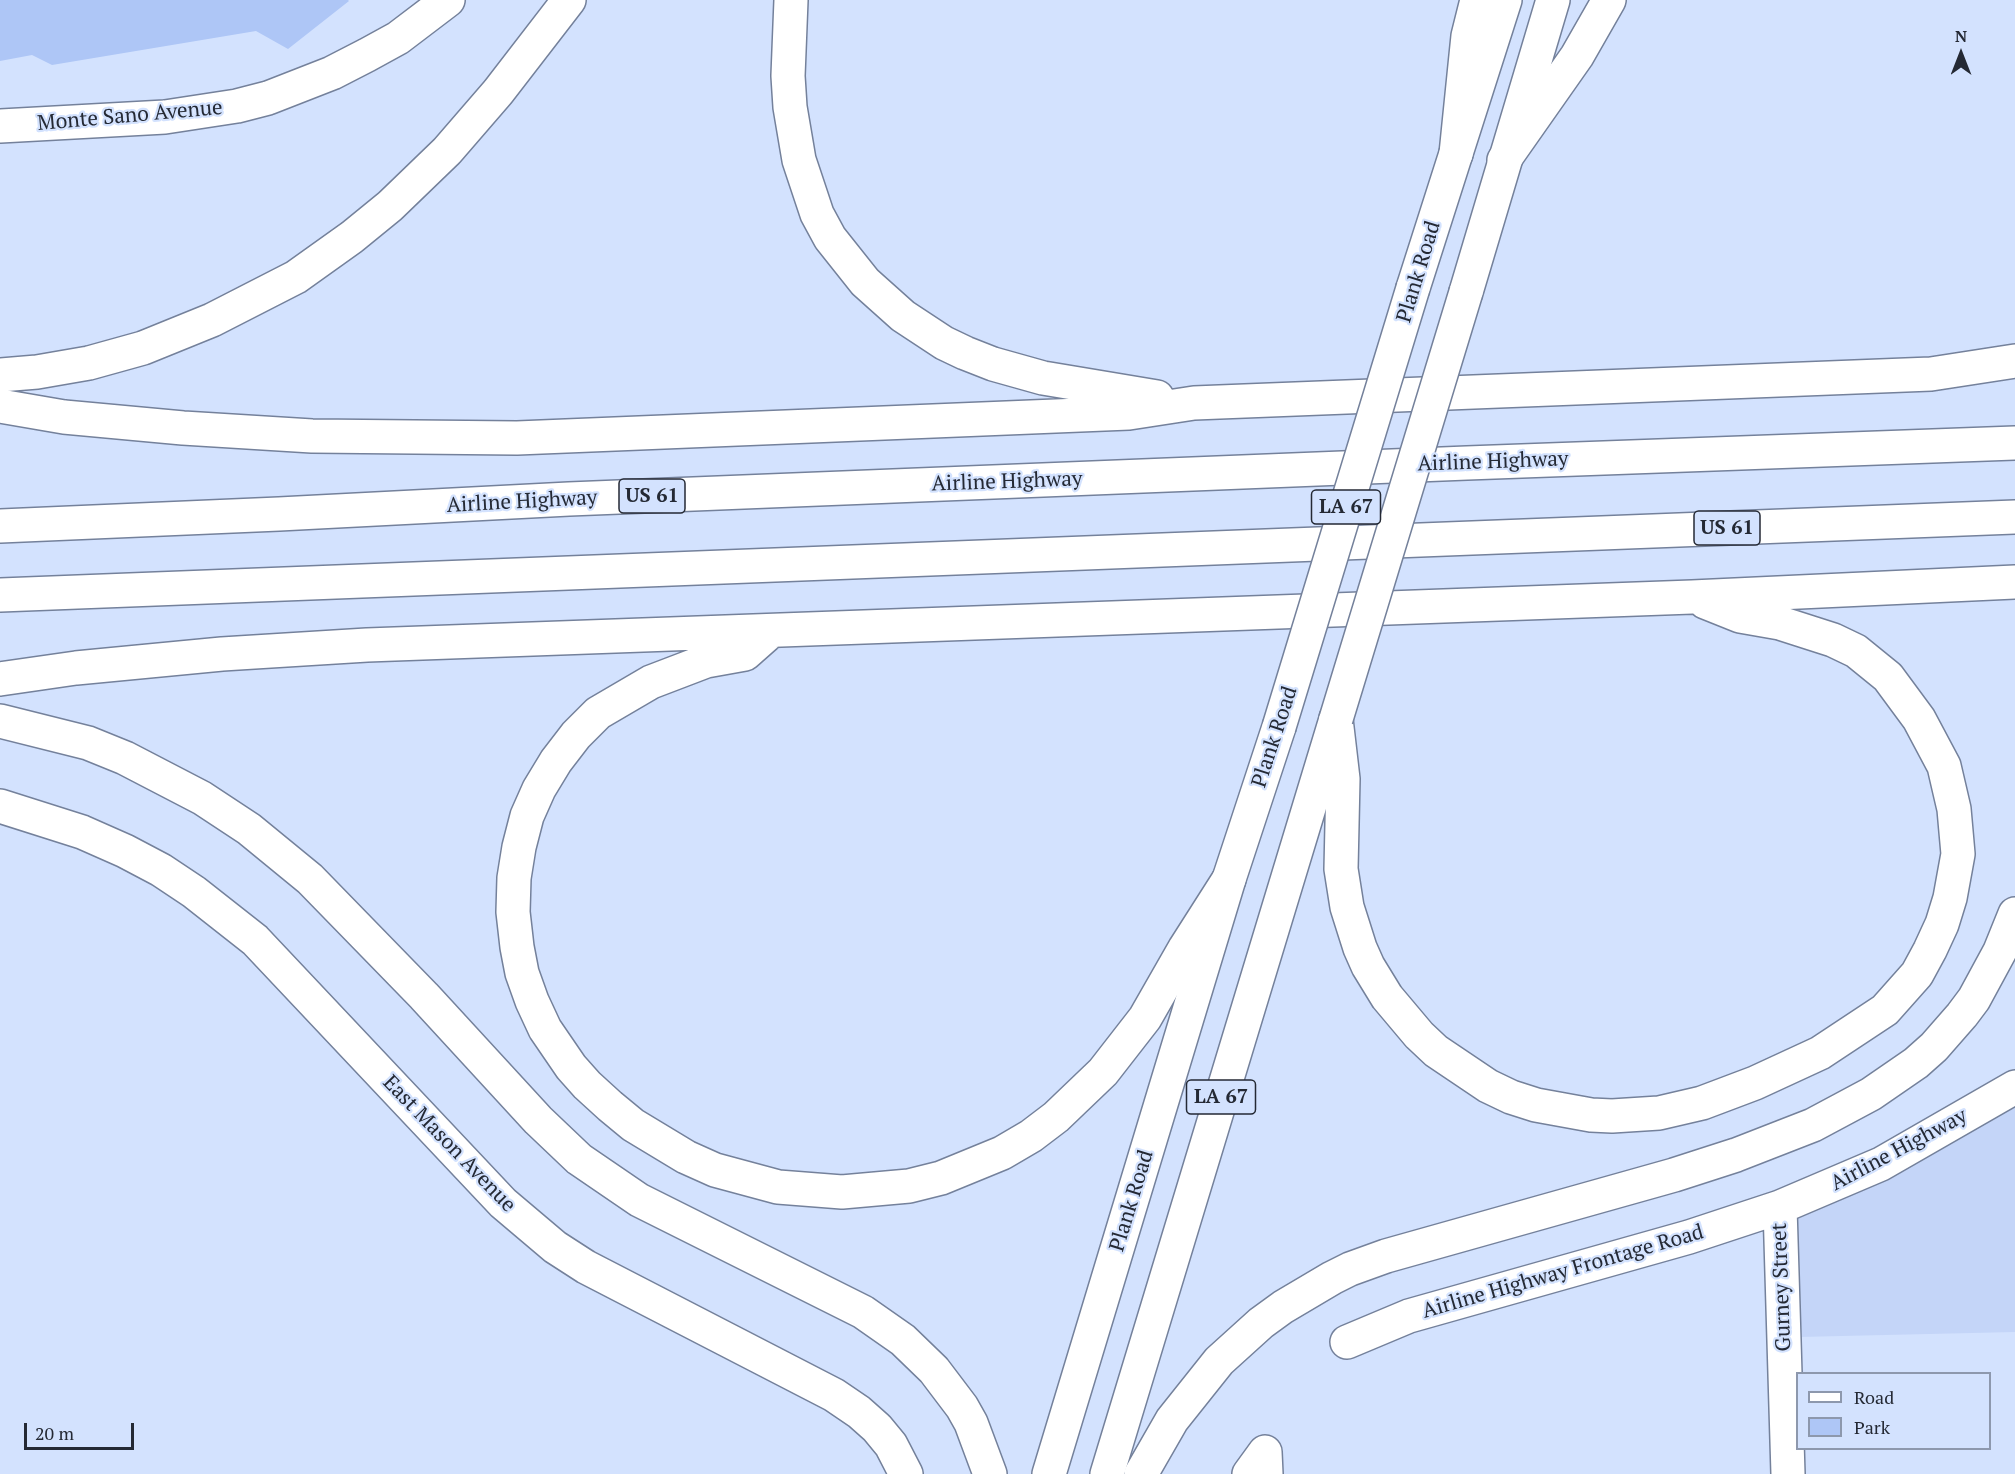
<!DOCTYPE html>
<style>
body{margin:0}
#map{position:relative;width:2015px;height:1474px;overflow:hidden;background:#d3e2fe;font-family:"PT Serif",serif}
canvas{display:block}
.legend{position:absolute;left:1796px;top:1372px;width:195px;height:78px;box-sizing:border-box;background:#d3e2fe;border:2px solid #8d98ad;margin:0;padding:8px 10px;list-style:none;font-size:18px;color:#242934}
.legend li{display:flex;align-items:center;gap:12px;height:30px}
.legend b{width:30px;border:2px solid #8d98ad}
.north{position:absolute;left:1931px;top:24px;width:60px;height:60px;-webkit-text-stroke:4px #d3e2fe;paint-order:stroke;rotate:0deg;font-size:16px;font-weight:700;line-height:24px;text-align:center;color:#242934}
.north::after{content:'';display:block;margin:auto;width:21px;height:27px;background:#242934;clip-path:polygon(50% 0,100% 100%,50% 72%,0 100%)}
.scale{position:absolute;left:24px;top:1423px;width:110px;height:27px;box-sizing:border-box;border:3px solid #242934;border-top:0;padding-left:8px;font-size:18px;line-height:21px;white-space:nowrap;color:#242934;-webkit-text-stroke:4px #d3e2fe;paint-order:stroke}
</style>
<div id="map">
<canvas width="2015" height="1474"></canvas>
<ul class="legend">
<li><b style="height:8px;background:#fff"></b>Road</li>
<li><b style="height:16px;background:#aec6f6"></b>Park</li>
</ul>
<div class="north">N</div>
<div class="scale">20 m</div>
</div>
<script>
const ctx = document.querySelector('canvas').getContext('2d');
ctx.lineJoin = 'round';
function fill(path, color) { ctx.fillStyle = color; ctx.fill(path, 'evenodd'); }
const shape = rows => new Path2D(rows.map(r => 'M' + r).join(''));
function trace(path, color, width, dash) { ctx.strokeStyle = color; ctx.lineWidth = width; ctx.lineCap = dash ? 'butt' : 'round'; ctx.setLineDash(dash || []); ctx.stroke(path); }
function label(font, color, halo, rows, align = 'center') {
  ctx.font = font + ' "PT Serif",serif'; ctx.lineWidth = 4.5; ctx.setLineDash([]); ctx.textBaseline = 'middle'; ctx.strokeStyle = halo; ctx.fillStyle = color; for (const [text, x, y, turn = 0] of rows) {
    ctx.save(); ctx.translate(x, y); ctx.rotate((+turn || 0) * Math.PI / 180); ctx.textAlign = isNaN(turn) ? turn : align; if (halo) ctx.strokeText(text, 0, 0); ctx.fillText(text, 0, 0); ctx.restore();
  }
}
const built = shape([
 [2015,1101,2015,1332,1799,1337,1796,1217]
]);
const green = shape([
 [0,0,348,0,349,1,288,49,256,31,52,65,32,55,0,61]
]);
const minor = shape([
 [0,126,165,117,237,106,268,98,332,73,367,55,398,38,448,0],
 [0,806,82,832,125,851,161,870,194,892,255,940,503,1203,555,1247,586,1267,834,1395,859,1412,877,1428,891,1445,906,1474],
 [1780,1207,1788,1474],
 [1347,1342,1409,1316,1689,1237,1780,1207,1881,1164,2015,1087],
 [1249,1474,1265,1452,1266,1474]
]);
const major = shape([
 [1413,288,1505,0],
 [1466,292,1553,0],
 [1049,1474,1229,879,1279,727],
 [1107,1474,1336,719]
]);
const highway = shape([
 [791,0,788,76,790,107,799,160,817,214,830,238,865,282,903,316,944,343,965,353,993,364,1043,378,1157,397],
 [1456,154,1468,36,1477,0],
 [1504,160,1577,56,1609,0],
 [0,375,37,372,89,363,143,348,212,320,296,277,352,237,390,206,447,151,498,92,569,0],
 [0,406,64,417,183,428,312,436,517,438,1129,413,1194,403,1931,374,2015,361],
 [0,526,279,514,569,499,1467,463,2015,443],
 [0,595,2015,517],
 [771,631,745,654,706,661,651,682,598,713,576,735,556,761,539,789,527,816,519,847,514,878,513,912,517,947,522,973,532,1001,545,1029,571,1067,587,1085,610,1106,633,1125,686,1157,715,1170,778,1187,842,1192,909,1186,941,1178,1002,1153,1031,1136,1056,1117,1103,1072,1145,1018,1185,948,1229,879],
 [0,679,76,668,222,654,367,645,1692,597,2015,582],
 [1336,719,1343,779,1341,869,1347,907,1360,948,1368,966,1387,997,1419,1035,1436,1051,1488,1086,1511,1097,1536,1105,1591,1115,1612,1116,1659,1113,1702,1103,1755,1083,1820,1053,1885,1010,1917,974,1930,950,1942,924,1950,898,1958,854,1954,809,1944,766,1919,719,1888,677,1856,651,1833,640,1780,623,1740,616,1705,602],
 [0,721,88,743,125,758,202,798,249,829,310,879,424,996,538,1120,579,1159,639,1200,863,1312,903,1340,934,1370,962,1407,971,1423,990,1474],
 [1141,1474,1172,1420,1219,1361,1261,1323,1283,1307,1332,1278,1350,1269,1386,1256,1674,1175,1736,1155,1813,1125,1871,1094,1916,1063,1934,1047,1962,1015,1974,999,2000,951,2015,914]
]);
const majorBridge = shape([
 [1336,719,1466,292],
 [1279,727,1413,288]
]);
const shields = [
 [652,496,66],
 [1346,507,69],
 [1727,528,66],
 [1221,1097,69]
];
const shieldNames = [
 ["US 61",652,496],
 ["LA 67",1346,507],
 ["US 61",1727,528],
 ["LA 67",1221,1097]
];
const streetNames = [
 ["Monte Sano Avenue",130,116,-5],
 ["Plank Road",1419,272,-73],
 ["Airline Highway",1493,462,-2],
 ["Airline Highway",1007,482,-2],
 ["Airline Highway",522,502,-3],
 ["Plank Road",1275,737,-72],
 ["East Mason Avenue",449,1144,46],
 ["Airline Highway",1899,1150,-28],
 ["Plank Road",1132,1201,-73],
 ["Airline Highway Frontage Road",1563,1272,-16],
 ["Gurney Street",1782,1287,-92]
];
fill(built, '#c4d5f8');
fill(green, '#aec6f6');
trace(minor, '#74819b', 36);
trace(major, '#74819b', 36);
trace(highway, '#74819b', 36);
trace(minor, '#fff', 33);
trace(major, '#fff', 33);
trace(highway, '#fff', 33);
trace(majorBridge, '#74819b', 36, []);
trace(majorBridge, '#fff', 33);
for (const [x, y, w] of shields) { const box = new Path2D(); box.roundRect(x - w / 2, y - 17, w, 34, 4.5); ctx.fillStyle = '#d3e2fe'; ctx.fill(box); trace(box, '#242934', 1.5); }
label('bold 20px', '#242934', null, shieldNames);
label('21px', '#242934', '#d3e2fe', streetNames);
</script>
